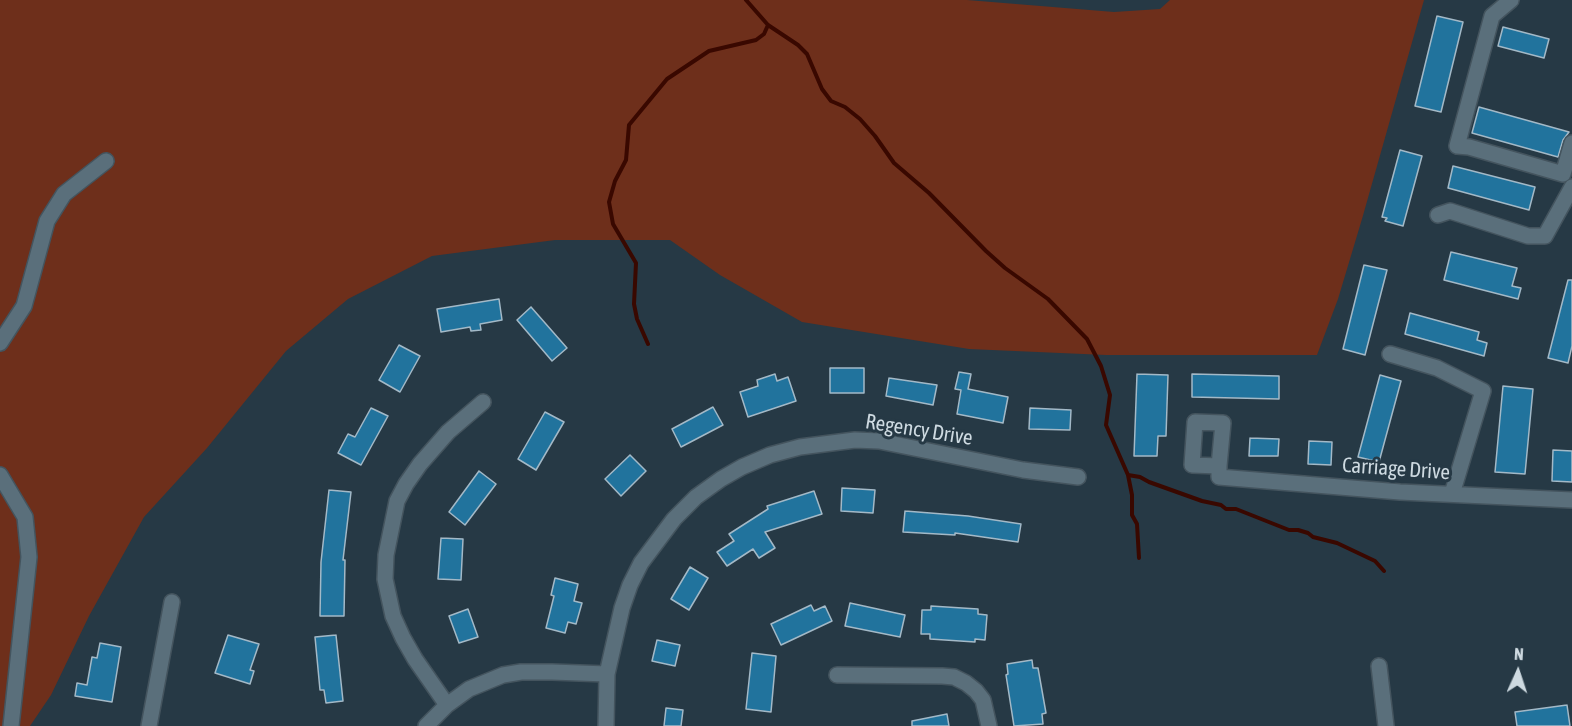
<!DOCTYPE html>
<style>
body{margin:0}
#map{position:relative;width:1572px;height:726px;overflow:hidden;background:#263945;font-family:"Asap Condensed",sans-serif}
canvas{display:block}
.north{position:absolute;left:1488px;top:642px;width:60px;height:60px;-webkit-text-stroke:4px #263945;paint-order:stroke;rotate:3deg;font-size:16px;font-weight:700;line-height:24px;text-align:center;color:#cedae1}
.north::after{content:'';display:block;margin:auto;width:21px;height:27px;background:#cedae1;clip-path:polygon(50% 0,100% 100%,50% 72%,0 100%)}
</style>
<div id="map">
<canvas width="1572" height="726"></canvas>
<div class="north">N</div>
</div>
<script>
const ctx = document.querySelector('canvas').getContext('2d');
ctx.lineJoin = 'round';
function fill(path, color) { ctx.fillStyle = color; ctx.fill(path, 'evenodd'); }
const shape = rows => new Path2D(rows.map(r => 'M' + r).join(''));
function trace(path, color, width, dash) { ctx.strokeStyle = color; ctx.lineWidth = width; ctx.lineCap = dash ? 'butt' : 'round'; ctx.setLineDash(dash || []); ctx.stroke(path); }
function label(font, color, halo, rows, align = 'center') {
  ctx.font = font + ' "Asap Condensed",sans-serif'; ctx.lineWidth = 6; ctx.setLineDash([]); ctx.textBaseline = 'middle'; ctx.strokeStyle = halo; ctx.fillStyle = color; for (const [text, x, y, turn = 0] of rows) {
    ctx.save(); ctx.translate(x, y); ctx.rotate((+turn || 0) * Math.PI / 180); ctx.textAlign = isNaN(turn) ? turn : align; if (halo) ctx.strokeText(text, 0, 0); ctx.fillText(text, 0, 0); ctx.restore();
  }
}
const green = shape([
 [0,0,967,0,1114,12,1160,9,1170,0,1424,0,1362,219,1338,299,1317,355,1106,355,969,349,802,322,720,275,670,240,555,240,432,256,348,299,286,351,207,448,144,517,89,616,51,695,30,726,0,726]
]);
const stream = shape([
 [746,0,768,25,798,45,807,54,822,89,831,101,845,107,860,119,875,136,894,163,929,193,986,251,1005,268,1048,299,1087,339,1101,366,1110,395,1106,425,1128,475,1132,495,1132,515,1137,524,1139,558],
 [648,344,637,319,634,304,636,263,613,224,609,202,615,181,626,160,629,125,667,79,709,51,756,40,764,34,768,25],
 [1128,475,1140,477,1149,482,1202,501,1221,505,1226,509,1236,509,1289,530,1298,530,1308,533,1313,537,1337,543,1375,561,1384,571]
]);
const building = shape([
 [1437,16,1463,22,1441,112,1415,106,1437,16],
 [1503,27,1549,39,1544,58,1498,46,1503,27],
 [1479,107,1569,132,1563,140,1558,157,1472,133,1479,107],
 [1400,150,1422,156,1403,226,1385,221,1387,218,1382,217,1400,150],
 [1453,166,1535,187,1529,210,1448,188,1453,166],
 [1451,252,1517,268,1512,286,1521,288,1518,299,1444,280,1451,252],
 [1364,265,1387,270,1365,355,1343,349,1364,265],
 [1568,280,1572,280,1572,346,1568,363,1548,358,1568,280],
 [499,299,502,320,480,324,481,330,471,331,470,327,441,332,437,309,499,299],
 [531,307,567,348,552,361,517,320,531,307],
 [1410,313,1479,332,1477,340,1487,343,1484,356,1405,334,1410,313],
 [399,345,420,356,400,392,379,380,399,345],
 [830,368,864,368,864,393,830,393,830,368],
 [959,372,971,374,968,389,1008,397,1003,423,957,414,961,390,955,389,959,372],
 [775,374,777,381,788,377,796,401,748,417,740,392,758,386,757,380,775,374],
 [1137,374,1168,375,1166,436,1158,436,1157,456,1134,456,1137,374],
 [1192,374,1279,376,1279,399,1192,397,1192,374],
 [1380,375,1401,381,1379,462,1358,457,1380,375],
 [889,378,937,385,933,405,886,396,889,378],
 [1503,386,1533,389,1525,474,1495,472,1503,386],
 [713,407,723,425,681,447,672,429,713,407],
 [371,408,388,416,361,465,338,453,348,434,355,437,371,408],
 [1030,408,1071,410,1070,430,1029,429,1030,408],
 [545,412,564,422,536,470,518,459,545,412],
 [1250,438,1279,439,1278,456,1249,456,1250,438],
 [1309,441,1332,442,1331,465,1308,464,1309,441],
 [1553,450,1572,451,1572,482,1552,481,1553,450],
 [630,455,646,471,621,496,605,479,630,455],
 [479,471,496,484,465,525,449,512,479,471],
 [842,488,875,490,873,513,841,511,842,488],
 [329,490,351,492,343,560,345,560,344,616,320,616,321,562,329,490],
 [814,491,822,514,765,532,775,548,759,558,753,549,727,566,717,552,734,541,729,534,768,509,767,506,814,491],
 [905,511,968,516,1021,524,1018,542,955,533,955,535,903,532,905,511],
 [441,538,463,539,461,580,438,579,441,538],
 [690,567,708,578,689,610,671,599,690,567],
 [555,578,578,584,574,601,582,603,576,624,568,622,565,633,546,628,554,596,551,595,555,578],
 [850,603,905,615,900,637,845,626,850,603],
 [811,605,814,611,825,606,832,621,781,645,771,624,811,605],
 [931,606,978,609,978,614,987,615,985,640,975,639,975,642,930,639,930,634,921,634,922,610,931,610,931,606],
 [468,609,478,637,459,643,449,616,468,609],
 [228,635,259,644,250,670,254,671,250,684,215,673,228,635],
 [336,635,343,701,326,703,324,690,320,690,315,637,336,635],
 [657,640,680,645,675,666,652,661,657,640],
 [100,643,121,647,112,702,75,696,77,683,87,685,92,657,97,658,100,643],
 [752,653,776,656,771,712,746,709,752,653],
 [1032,660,1033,668,1038,668,1046,713,1042,714,1043,724,1014,726,1006,675,1008,674,1007,664,1032,660],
 [1567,705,1570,726,1517,726,1515,712,1567,705],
 [666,708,683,710,681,726,664,726,666,708],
 [947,714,949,726,912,726,912,721,947,714]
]);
const minor = shape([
 [1511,0,1492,16,1457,146,1469,147,1563,174,1572,143],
 [1438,215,1450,211,1528,236,1545,236,1572,187],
 [0,343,24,306,47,221,64,194,106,161],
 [1390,354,1437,368,1483,391,1452,494],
 [1219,466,1192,465,1195,422,1223,423,1219,466,1219,477,1400,492,1572,500],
 [0,475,25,517,29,557,11,726],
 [1379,666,1386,726],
 [837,675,942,676,954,677,966,683,976,691,983,700,989,726],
 [447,705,415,659,403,638,393,616,385,579,386,555,397,501,406,484,420,464,448,432,483,402],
 [149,726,172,602],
 [426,726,447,705,469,689,503,675,521,672,552,672,607,674],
 [606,726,607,674,622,608,630,585,641,563,674,519,696,497,721,479,742,467,770,455,800,447,855,440,879,441,1023,470,1078,477]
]);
const streetNames = [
 ["Regency Drive",919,430,9],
 ["Carriage Drive",1396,469,4]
];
fill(green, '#6e2f1b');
trace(stream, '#390800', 4);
fill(building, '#21739d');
trace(building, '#a3b9c7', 1.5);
trace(minor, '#44545e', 18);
trace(minor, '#5a6f7b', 15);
label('21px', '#cedae1', '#263945', streetNames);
</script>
